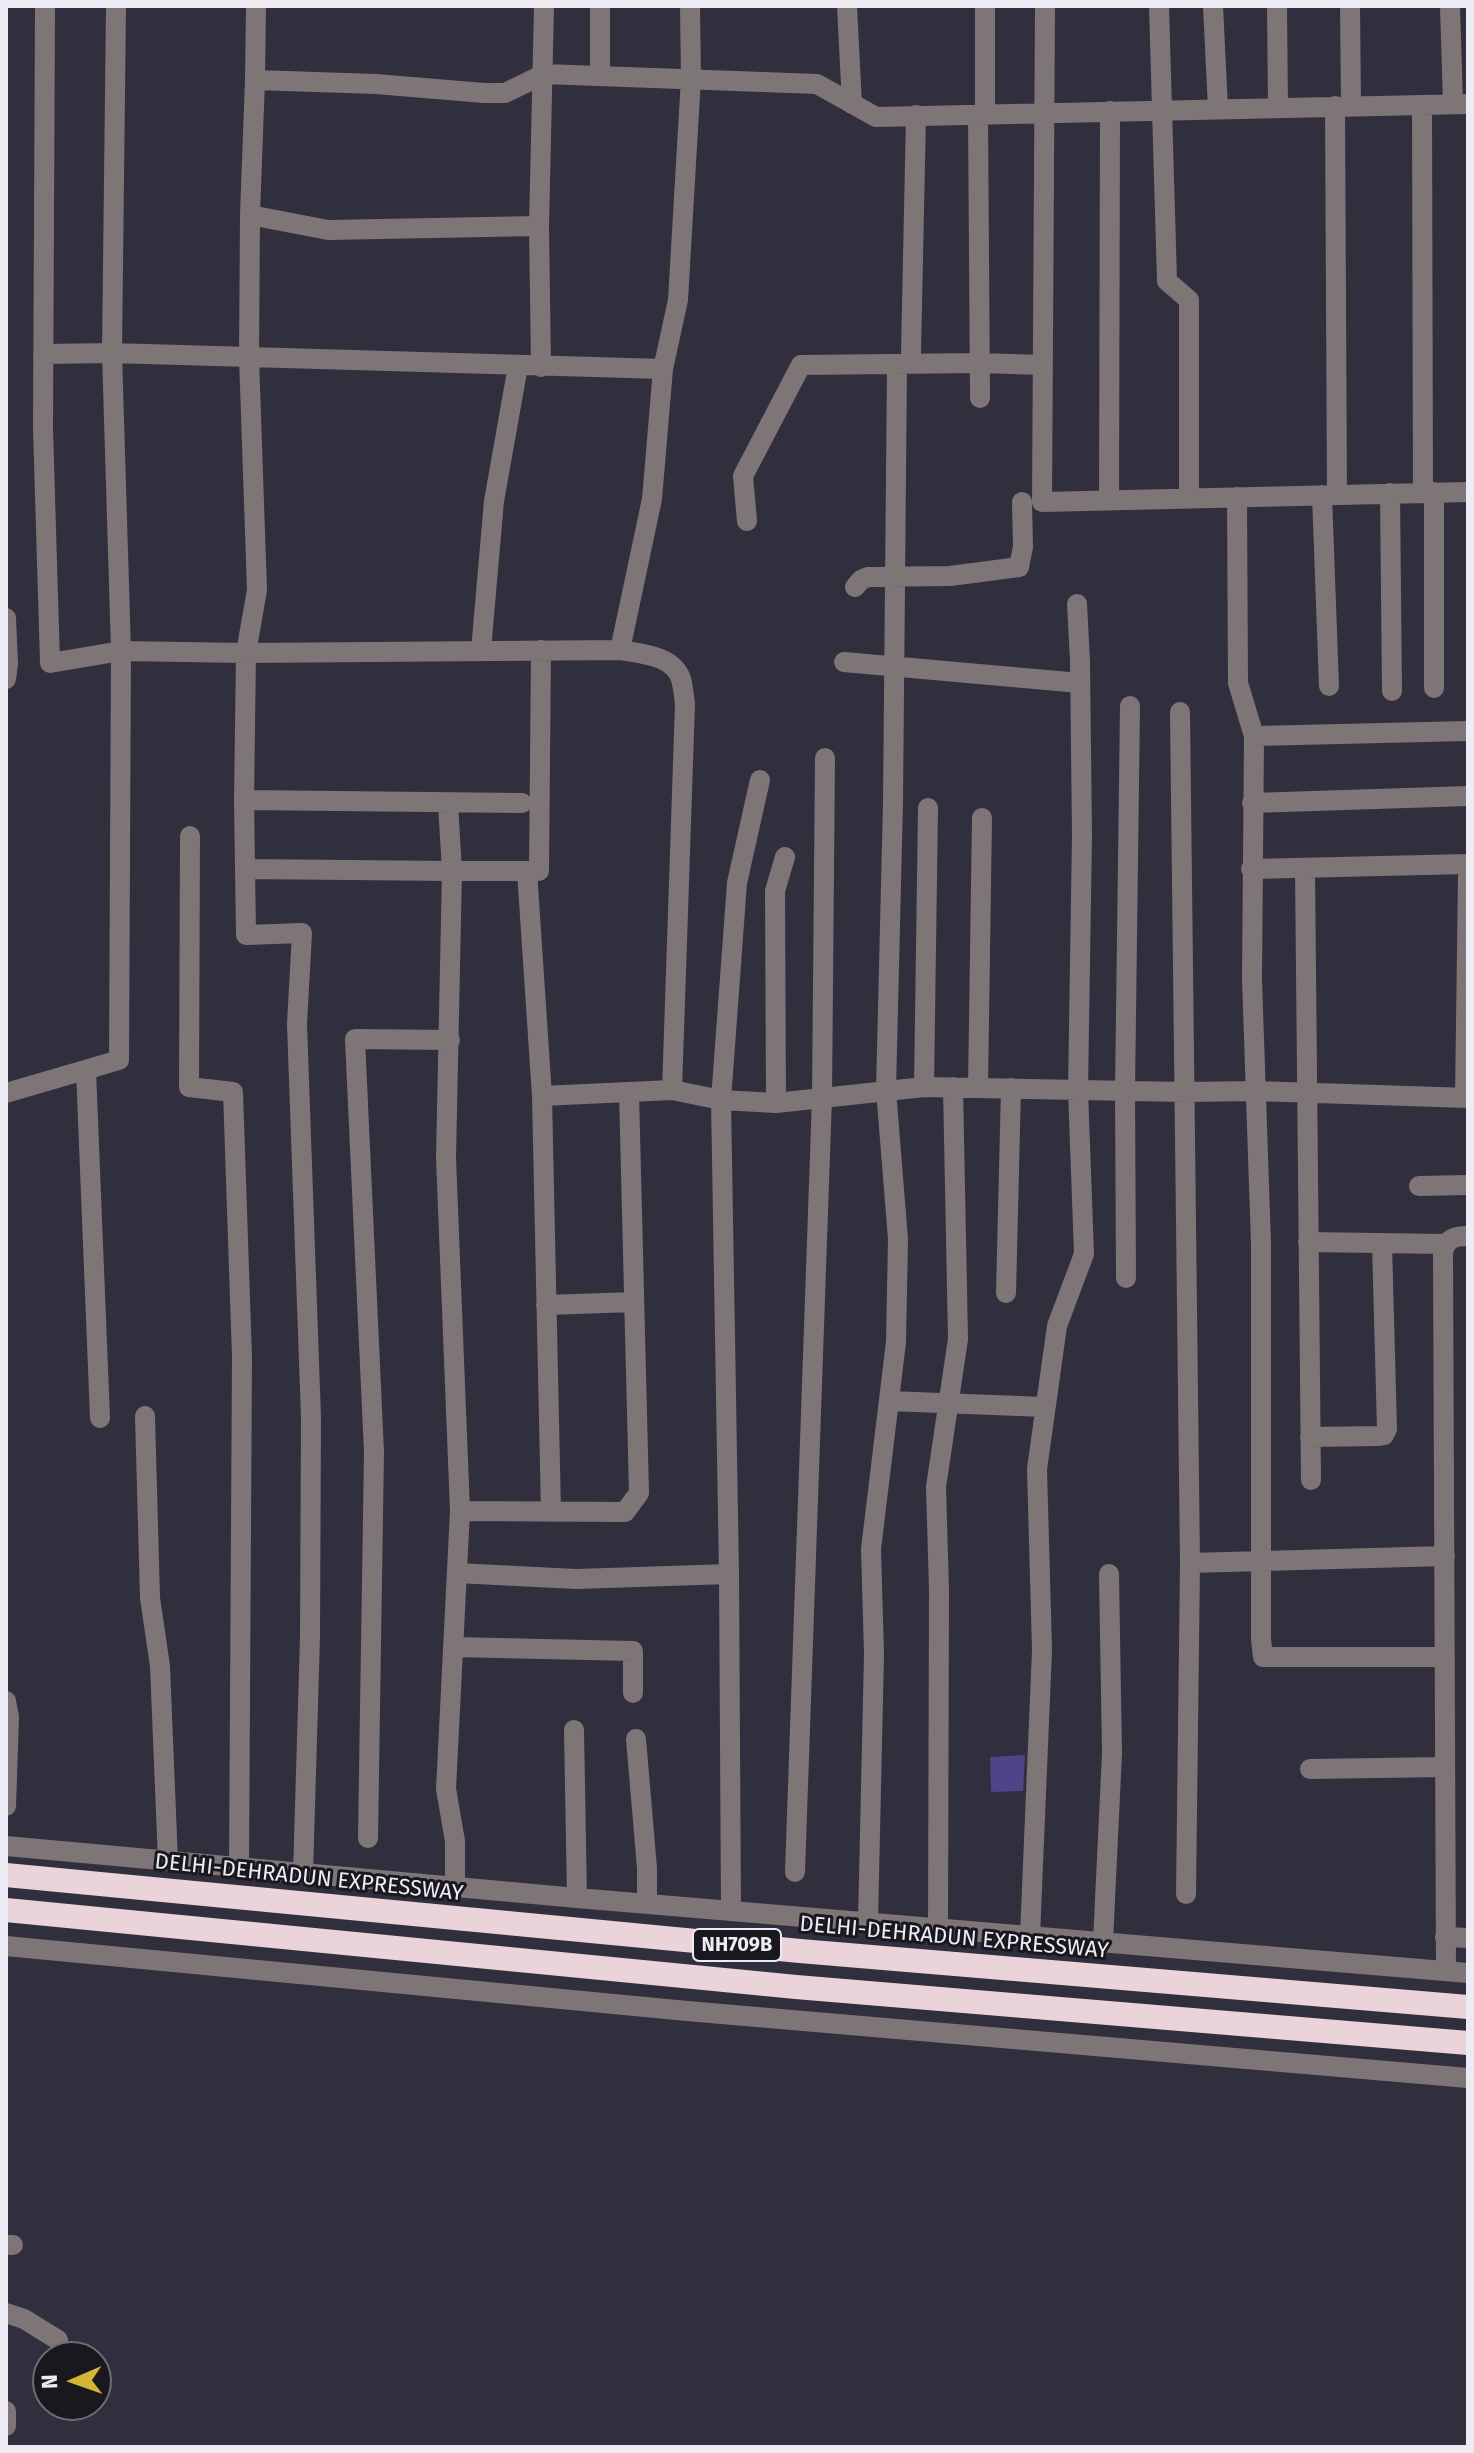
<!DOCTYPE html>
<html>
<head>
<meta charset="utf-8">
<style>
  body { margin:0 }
  #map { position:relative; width:1474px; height:2453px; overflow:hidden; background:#312f3d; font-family:"Fira Sans",sans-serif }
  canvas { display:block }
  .frame { position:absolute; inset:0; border:8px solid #edecf5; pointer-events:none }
  .north { position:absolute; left:32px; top:2341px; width:80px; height:80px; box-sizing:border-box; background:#19181f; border:2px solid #6e6d75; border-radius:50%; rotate:268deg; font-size:22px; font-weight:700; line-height:32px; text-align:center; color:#edecf5 }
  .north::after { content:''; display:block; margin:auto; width:28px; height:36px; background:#d5b535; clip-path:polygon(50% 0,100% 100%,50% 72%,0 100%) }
</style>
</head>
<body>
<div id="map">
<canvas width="1474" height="2453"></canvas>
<div class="frame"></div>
<div class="north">N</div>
</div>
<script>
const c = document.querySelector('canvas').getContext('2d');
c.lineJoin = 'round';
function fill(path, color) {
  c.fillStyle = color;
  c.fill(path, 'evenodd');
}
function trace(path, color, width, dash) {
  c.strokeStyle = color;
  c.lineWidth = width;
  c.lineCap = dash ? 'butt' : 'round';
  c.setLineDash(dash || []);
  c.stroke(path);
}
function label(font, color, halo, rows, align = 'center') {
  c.font = font + ' "Fira Sans",sans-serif';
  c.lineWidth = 6;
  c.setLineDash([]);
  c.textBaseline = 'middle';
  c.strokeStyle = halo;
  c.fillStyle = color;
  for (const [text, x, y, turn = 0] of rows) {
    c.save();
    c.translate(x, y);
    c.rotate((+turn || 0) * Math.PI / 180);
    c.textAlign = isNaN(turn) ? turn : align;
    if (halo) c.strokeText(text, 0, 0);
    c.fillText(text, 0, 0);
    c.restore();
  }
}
fill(new Path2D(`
  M1025,1755L1023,1791L991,1792L990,1757Z`), '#514388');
trace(new Path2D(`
  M45,6L43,428L50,663L121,651L112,353L116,6
  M847,6L852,104
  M985,6V114
  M1045,6L1042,502L1468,492
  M1159,6L1167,281L1189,300V498
  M1213,6L1218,109
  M1277,6L1278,108
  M1350,6L1351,106
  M1450,6L1453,104
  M600,76V6
  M255,80L256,6
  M1422,105L1423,493
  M1335,106L1337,495
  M978,114L980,398
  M250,215L328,230L539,226
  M911,353L916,115
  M43,354L112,353L663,369
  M541,367L539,226L544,6
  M1434,492V688
  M1390,493L1392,691
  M1322,495L1329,686
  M1237,497L1238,683L1254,736L1252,979L1261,1244V1639L1263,1657H1445
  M1109,500L1110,111
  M747,521L743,476L801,365L980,363L1042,365
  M855,587L861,580L868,577L950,576L1019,567L1023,547L1022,502
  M6,618L8,664L6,679
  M481,650L494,501L518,366
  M620,650L652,499L663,369L678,300L691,78L690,6
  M844,662L1080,683
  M1180,712L1190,1563L1186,1894
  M1254,736L1468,731
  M244,800L522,803
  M1252,803L1468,796
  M190,836L189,1087L233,1092L242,1357L239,1868
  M1305,868L1311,1480
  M245,869L452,871L448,804
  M1251,869L1468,864
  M527,871L542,1096L551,1512
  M86,1070L100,1418
  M924,1087L928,808
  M978,1088L982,818
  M6,1093L119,1060L121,651L246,653L620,650C641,654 673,655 681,679C683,686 684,696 685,704L672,1090
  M542,1096L672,1090L721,1100L776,1103L924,1087L1185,1092L1256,1091L1468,1098
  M1465,1098L1468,874
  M776,1103L775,891L785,857
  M1419,1186L1468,1185
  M1308,1242L1445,1244
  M1126,1278L1125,1091L1130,706
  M1006,1293L1011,1088
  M546,1305L634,1302
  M889,1401L1045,1407
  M145,1416L150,1598L160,1666L168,1861
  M1310,1437L1379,1436L1384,1435L1387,1429L1382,1244
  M460,1511L625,1512L639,1493L629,1092
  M1190,1563L1445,1556
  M457,1573L576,1579L729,1574
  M453,1647L633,1651V1693
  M6,1701L9,1717L6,1806
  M574,1730L577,1898
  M636,1739L647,1868V1904
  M1310,1769L1445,1767
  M368,1838L374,1452L355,1039L450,1040
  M6,1846L577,1898L1468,1973
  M795,1872L822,1097L825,758
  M303,1874L310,1637L311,1418L297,1024L302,933L246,935L244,800L246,653L257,590L249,357L250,215L255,80L376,84L484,93H505L544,74L817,84L876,117L1468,104
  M455,1887V1841L446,1789L460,1511L446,1158L452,871H539L541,650
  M731,1911L729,1574L721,1100L737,883L760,780
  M868,1922L874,1654L871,1549L896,1342L898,1239L886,1090L893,802L897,365
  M938,1928L939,1590L936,1487L958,1339L953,1087
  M1030,1936L1042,1650L1037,1469L1057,1326L1084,1254L1078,1090L1082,835L1080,661L1077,604
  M1445,1937L1468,1938
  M1103,1942L1112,1753L1109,1574
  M6,1946L687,2011L1468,2078
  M1446,1971L1443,1252C1447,1238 1455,1236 1468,1236
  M6,2245H13
  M6,2313L24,2319L58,2340
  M6,2426V2411`), '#7e7577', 20);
trace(new Path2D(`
  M6,1875L800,1951L1468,2007
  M6,1910L796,1987L1468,2043`), '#ead4d9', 24);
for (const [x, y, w] of [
  [737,1945,88]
]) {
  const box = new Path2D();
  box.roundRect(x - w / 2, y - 16, w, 32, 6);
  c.fillStyle = '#19181f';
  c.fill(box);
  trace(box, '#edecf5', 2);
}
label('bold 20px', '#edecf5', null, [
  ["NH709B",737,1945]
]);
label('22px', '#edecf5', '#19181f', [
  ["DELHI-DEHRADUN EXPRESSWAY",309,1878,6],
  ["DELHI-DEHRADUN EXPRESSWAY",954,1938,5]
]);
</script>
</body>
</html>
